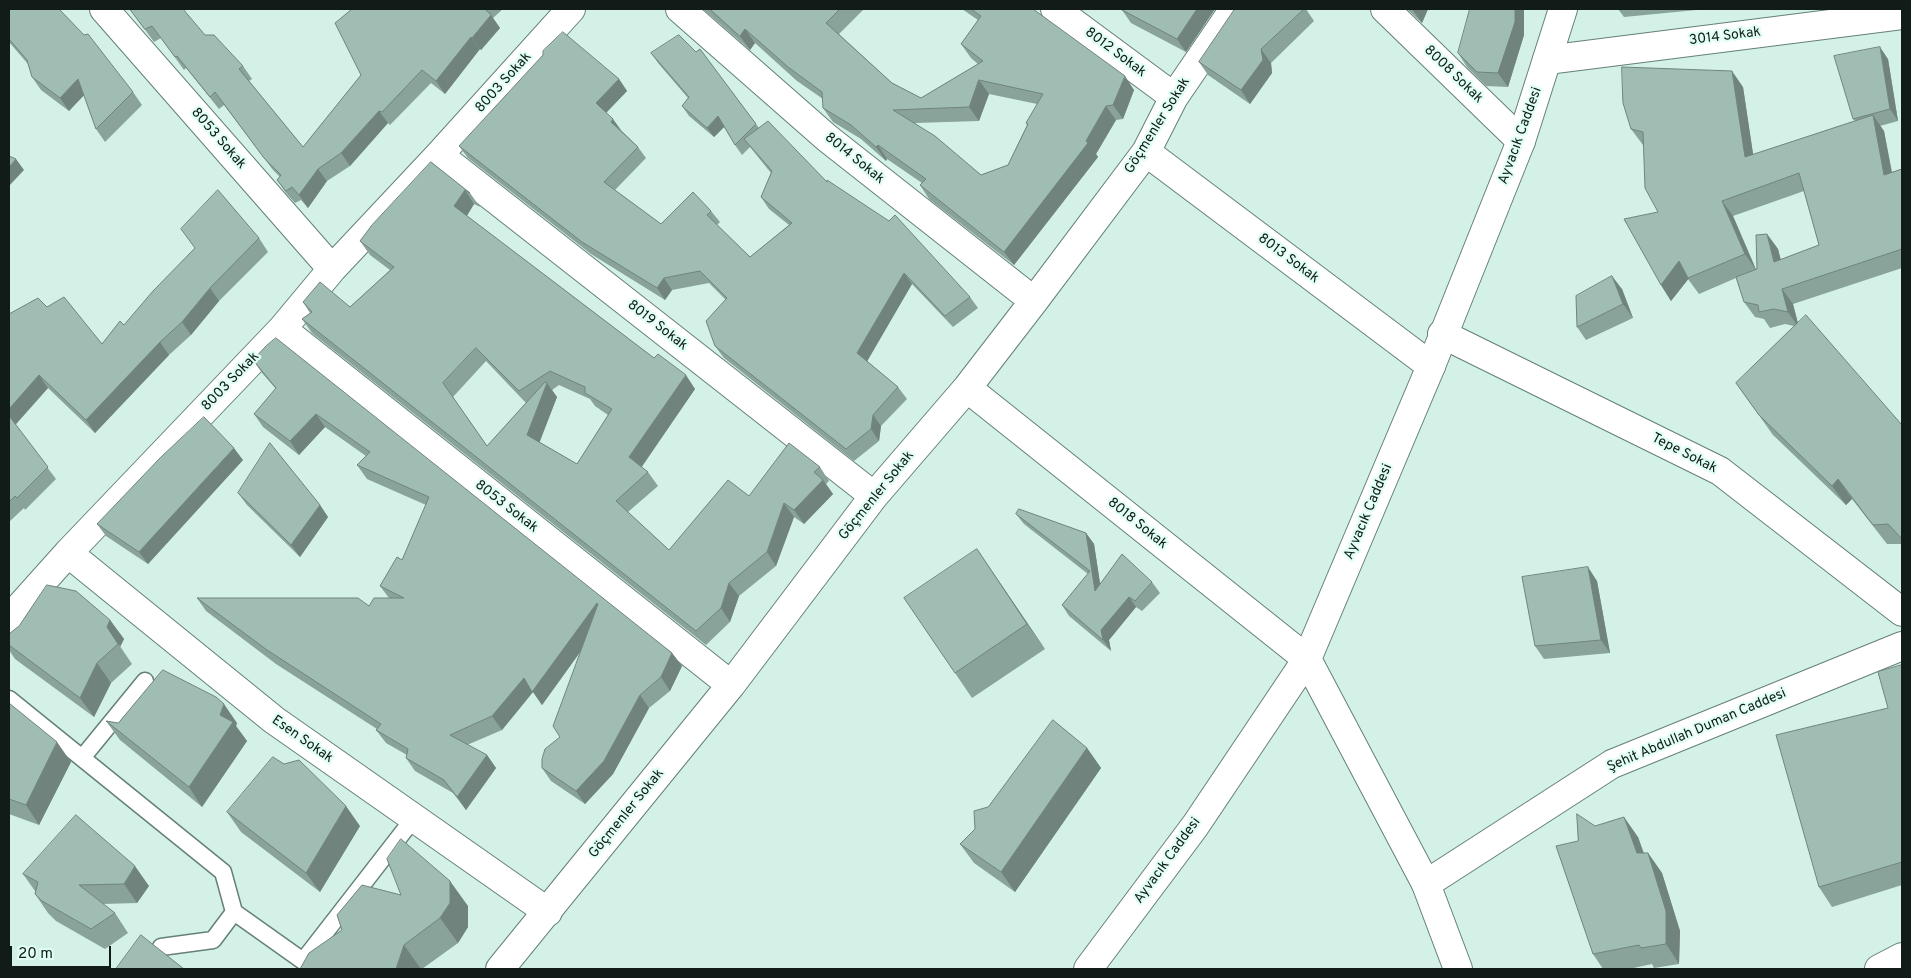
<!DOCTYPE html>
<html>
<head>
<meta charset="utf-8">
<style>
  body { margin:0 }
  #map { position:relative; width:1911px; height:978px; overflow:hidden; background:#d3f1e6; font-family:Overpass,sans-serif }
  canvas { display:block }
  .frame { position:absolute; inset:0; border:10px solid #111c18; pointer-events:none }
  .scale { position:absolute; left:10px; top:946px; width:101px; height:22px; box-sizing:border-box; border:2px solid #111c18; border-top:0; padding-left:6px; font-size:15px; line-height:18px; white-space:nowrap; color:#111c18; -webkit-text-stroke:4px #e0fef3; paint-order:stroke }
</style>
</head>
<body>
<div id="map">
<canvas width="1911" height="978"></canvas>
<div class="frame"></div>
<div class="scale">20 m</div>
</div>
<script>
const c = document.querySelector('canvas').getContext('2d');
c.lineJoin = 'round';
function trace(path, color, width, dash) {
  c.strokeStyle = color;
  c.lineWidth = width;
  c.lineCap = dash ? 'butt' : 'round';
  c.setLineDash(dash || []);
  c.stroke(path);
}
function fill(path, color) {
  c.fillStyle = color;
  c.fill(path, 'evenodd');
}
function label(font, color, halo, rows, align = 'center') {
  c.font = font + ' Overpass,sans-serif';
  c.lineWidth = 4.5;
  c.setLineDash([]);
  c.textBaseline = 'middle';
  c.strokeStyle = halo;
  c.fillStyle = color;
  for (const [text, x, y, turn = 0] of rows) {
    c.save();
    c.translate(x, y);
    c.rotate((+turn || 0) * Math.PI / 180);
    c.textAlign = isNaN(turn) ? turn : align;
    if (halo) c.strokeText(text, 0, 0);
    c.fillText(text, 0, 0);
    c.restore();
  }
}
const service = new Path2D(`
  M9,699L223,872L234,912L303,961L414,818
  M82,758L145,681
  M161,947L213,940L234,912`);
const minor = new Path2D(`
  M104,9L332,269
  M680,9L827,138L1034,301
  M1055,9L1174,97
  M1385,9L1521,141
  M1547,60L1902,15
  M1146,152L1431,366
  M439,155L874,496
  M282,329L731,685
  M1442,334L1720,471L1902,612
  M967,388L1307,659
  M68,553L274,720L548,912
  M9,619L68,553L282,329L332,269L439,155L571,9
  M1426,884L1612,764L1902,646
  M500,969L731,685L874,496L967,388L1034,301L1146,152L1174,97L1234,9
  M1879,969L1902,957`);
const tertiary = new Path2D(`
  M1307,659L1426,884L1458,969
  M1088,969L1195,826L1307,659L1431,366L1521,141L1563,9`);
trace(service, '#658077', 19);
trace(minor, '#658077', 30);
trace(tertiary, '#658077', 30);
trace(service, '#fff', 16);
trace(minor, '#fff', 28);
trace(tertiary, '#fff', 28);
fill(new Path2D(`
  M9,9L133,92L142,105L105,142L96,129L84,95L69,111L41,90L32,77L28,64L9,42Z
  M130,9L205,35L243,66L252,79L249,81L303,147L361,75L352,9H503L493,18L500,28L481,50L480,49L445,94L431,83L390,125L388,123L350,166L327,181L308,208L301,200L295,203L286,193L277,180L280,177L273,170L224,105L219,109L186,68L184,70L161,38L154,42Z
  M703,9H864L839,34L892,83L921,98L978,64L971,58L961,44L978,20L962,9H1033L1134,90L1123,119L1116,120L1096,154L1098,157L1014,265L929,199L920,185L922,183L887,159L886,161L861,139L833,122L823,108V99L797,81L755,43L750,50ZM989,94L1037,104L1026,123L1027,125L1008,165L981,175L915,123L979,121Z
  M1123,9H1215L1186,52L1131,23L1122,10Z
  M1235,9H1306L1314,21L1271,63L1272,73L1250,104L1208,75L1199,62Z
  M1407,9H1428L1422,23Z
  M1618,9H1707L1624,17Z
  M1524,35L1508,87L1486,86L1467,67L1458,53Z
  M700,49L759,128L970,297L978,308L953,327L912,284L867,361L898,387L907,399L881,426L879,441L854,461L724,358L715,346L726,300L709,283L672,290L665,300L591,254L468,158L459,146L619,79L627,91L606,113L621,130L638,147L646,158L615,190L661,224L711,211L720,222L717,225L750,257L789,225L769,209L761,197L771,173L750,147L742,155L735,145L724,127L714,137L689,116L682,106L688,98L658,63L651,53L696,52Z
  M1888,59L1898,121L1880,126L1884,131L1892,172L1902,169V268L1793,304L1798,323L1902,425V545V544H1887L1852,499L1846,505L1773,435L1736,383L1794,326L1785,324L1770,328L1764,319L1755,317L1744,302L1736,278L1699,294L1688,279L1671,301L1661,285L1658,212L1643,145L1631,129L1743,87L1753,155L1855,121L1853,119ZM1804,191L1819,245L1781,260L1778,249L1767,234L1757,269H1756L1733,216Z
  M431,162L470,193L480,207L474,204L467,216L695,389L641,467L648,472L658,486L628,512L669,550L749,496L820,467L829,481L826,484L833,494L804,524L794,517L776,566L739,596L730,622L706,645L312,333L302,319L310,313L303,302L350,307L390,270L370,255L360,241ZM486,361L526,403L487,446L453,397ZM559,385L590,399L595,406L608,415L577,464L539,442L557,397L552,390Z
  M259,238L268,252L219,301L191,335L169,355L95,433L48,388L15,425L56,479L25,510L24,508L9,522V314L47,307L102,344L124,325Z
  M1622,289L1633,318L1586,340L1577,327Z
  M253,360L672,653L682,666L670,691L649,708L613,774L585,804L551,781L542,768L560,737L581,651L542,705L533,692L502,730L467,745L487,755L496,768L466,810L453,793L415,771L406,758L407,755L386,743L376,730L377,729L276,664L206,611L197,598L369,606L389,598L380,586L402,560L426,505L367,479L357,465L366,456L325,427L299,455L263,427L254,414L276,389L262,373Z
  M243,460L148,564L106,536L97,524Z
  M238,493L320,505L328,517L300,557L247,505Z
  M1016,514L1086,533L1094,544L1100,584L1152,582L1160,593L1142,611L1136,607L1109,640L1111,651L1069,616L1062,605L1088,574L1024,524Z
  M977,549L1045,649L972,698L955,673Z
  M1597,581L1610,653L1544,659L1535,646Z
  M110,620L124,639L120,647L132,664L111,683L94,717L15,659L9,650V634Z
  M1902,665V885L1832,907L1819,887L1888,708Z
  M9,703L71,762L39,825L9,814Z
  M106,721L118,723H237L236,726L247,741L202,807L120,740Z
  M1087,748L1101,768L1015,892L974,863L960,844L975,829Z
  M227,812L360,826L320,892L241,832Z
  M1595,826L1638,837L1644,853H1648L1662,873L1680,931L1679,964L1654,968L1652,964L1629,969H1603L1593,954L1578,841Z
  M23,874L149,886L137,903L103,904L115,913L128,933L105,949L56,921L48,913L35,894V891Z
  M401,895L468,906V927L458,943L422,969H300Z`), '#8aa39a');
fill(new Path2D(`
  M1197,9H1215L1186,52L1177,39Z
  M1412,9H1428L1422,23Z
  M1515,9H1524V35L1508,87L1498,73Z
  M491,15L500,28L481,50L472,38Z
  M745,29L755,43L750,50L740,36Z
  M471,37L480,49L445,94L436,81Z
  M1880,47L1888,59L1898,121L1890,109Z
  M1261,49L1271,63L1272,73L1250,104L1241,90Z
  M1732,71L1743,87L1756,173L1745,157Z
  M1125,76L1134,90L1123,119L1113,105Z
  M78,79L87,92L69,111L60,98Z
  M619,79L627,91L604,115L596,103Z
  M979,80L989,94L979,121L969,107Z
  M1106,106L1116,120L1096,154L1098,157L1014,265L1004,252L1086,141Z
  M379,111L388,123L350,166L341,153Z
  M1873,115L1884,131L1895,190L1884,175Z
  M718,116L725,126L714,137L707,128Z
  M613,119L621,130L611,122Z
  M878,145L887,159L886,161L876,147Z
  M16,159L24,170L9,186V167Z
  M318,169L327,181L308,208L299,195Z
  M465,190L474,204L464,220L454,206Z
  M1722,201L1733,216L1756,270L1745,254Z
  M1767,234L1778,249L1785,278L1774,262Z
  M1679,261L1690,277L1671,301L1661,285Z
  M904,273L912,284L865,365L857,353Z
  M1612,276L1622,289L1633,318L1623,304Z
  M664,278L672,290L665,300L657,288Z
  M210,288L219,301L191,335L182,322Z
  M1782,289L1793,304L1799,328L1788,312Z
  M160,342L169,355L95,433L86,420Z
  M39,375L48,388L9,432V409Z
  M686,375L695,389L639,471L629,457Z
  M547,383L557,397L537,449L527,435Z
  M316,414L325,427L299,455L290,441Z
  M873,415L881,426L879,441L871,429Z
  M234,448L243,460L148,564L139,552Z
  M1838,479L1852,499L1846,505L1832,486Z
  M823,480L833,494L804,524L794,510Z
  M784,503L794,517L776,566L767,552Z
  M320,505L328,517L300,557L291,545Z
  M1086,533L1094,544L1103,602L1095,591Z
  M977,549L1045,649L1027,624Z
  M1588,567L1597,581L1610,653L1601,640Z
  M729,583L739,596L730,622L721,608Z
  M1129,597L1136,607L1109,640L1111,651L1103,640L1101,630Z
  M597,603L606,616L542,705L533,692L502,730L492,716L524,678Z
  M110,620L124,639L120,647L132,664L107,627Z
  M672,653L682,666L670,691L661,677Z
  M97,663L111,683L94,717L80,698Z
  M640,695L649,708L613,774L585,804L576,791Z
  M224,704L237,723L236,726L247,741L202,807L189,787L220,715Z
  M57,742L71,762L39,825L26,805Z
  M1087,748L1101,768L1015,892L1001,872Z
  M487,755L496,768L466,810L457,797Z
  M346,806L360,826L320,892L306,873Z
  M1624,817L1638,837L1650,873L1637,853Z
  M1648,853L1662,873L1680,931L1679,964L1666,944Z
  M135,866L149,886L137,903L124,884Z
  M450,881L468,906V927L458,943L440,918Z
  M404,945L421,969H396Z`), '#70847d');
const building = new Path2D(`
  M9,9H59L84,35L88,34L133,92L96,129L78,79L60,98L32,77L27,60L9,39Z
  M130,9H183L205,35H214L243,66L239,69L303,147L361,75L335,23L352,9H485L491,15L472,38L471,37L436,81L422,70L382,112L379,111L341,153L318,169L299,195L292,187L286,191L277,180L281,175L264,158L215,92L210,97L177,56L175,57L152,26L145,29Z
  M710,9H840L826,23L892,83L921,98L983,61L961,44L981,16L971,9H1033L1125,76L1113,105L1106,106L1086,141L1088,143L1004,252L920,185L926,179L878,145L876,147L851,125L823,108L822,92L788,67L745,29L740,36ZM979,80L1043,94L1026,123L1028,124L1008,165L981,175L935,136L893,110L969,107Z
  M1123,9H1197L1177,39L1122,10Z
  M1235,9H1304L1261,49L1263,60L1241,90L1199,62Z
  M1470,9H1515V22L1498,73L1477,72L1458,53Z
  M563,32L619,79L596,103L613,119L611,122L638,147L604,182L661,224L693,192L711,211L707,215L750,257L792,223L761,197L772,171L744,139L768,121L827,182V180L889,221L895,215L970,297L945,316L904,273L857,353L898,387L873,415L871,429L846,449L715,346L706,321L727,298L700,271L664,278L657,288L582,242L459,146L543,55V51Z
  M679,35L696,52L700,49L756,124L735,145L718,116L707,128L682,106L689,97L651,53Z
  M1880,47L1890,109L1853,119L1834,56Z
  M1622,67L1732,71L1745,157L1873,115L1884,175L1902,169V249L1782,289L1788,312L1774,309L1759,312L1758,305L1744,302L1736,277L1757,269L1756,235L1767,234L1774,262L1819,245L1799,173L1722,201L1745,254L1688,278L1679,261L1661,285L1624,219L1658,212L1645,188L1643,132L1631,129L1623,103Z
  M9,156L16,159L9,167Z
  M431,162L470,193L465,190L454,206L654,358L658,354L686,375L629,457L648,472L616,501L669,550L728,480L749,496L789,443L820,467L814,472L823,480L794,510L784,503L767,552L729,583L721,608L696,631L302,319L312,312L303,302L320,282L350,307L394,267L360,241L372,225ZM476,348L519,391L550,371L585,387V393L612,409L577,464L527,435L547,383L545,382L487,446L443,383Z
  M218,190L259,238L210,288L182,322L160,342L86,420L39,375L9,409V314L38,298L47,307L64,297L102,344L120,321L124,325L153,291L195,248L181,229Z
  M1612,276L1623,304L1577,327L1576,296Z
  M1806,315L1902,425V539L1888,524L1873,525L1838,479L1832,486L1759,415L1736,383Z
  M276,338L672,653L661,677L640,695L604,761L576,791L542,768V759L545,749L560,737L553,726L598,604L597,603L532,692L524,678L492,716L450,735L487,755L457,797L444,780L406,758L408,749L376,730L381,724L267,650L197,598H358L369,606L374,598H404L380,586L397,557L402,560L429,497L357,465L370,452L316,414L290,441L254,414L276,388L253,360L266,346Z
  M10,417L48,467L17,498L15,496L9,502V418Z
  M204,417L234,448L139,552L97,524L160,458Z
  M270,443L320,505L291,545L238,493Z
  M1019,509L1086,533L1095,591L1122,554L1152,582L1135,601L1129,597L1101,630L1103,640L1062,605L1090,571L1016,514Z
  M977,549L1027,624L955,673L904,598Z
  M1588,567L1601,640L1535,646L1522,577Z
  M47,585L76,591L110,620L107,627L118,644L97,663L80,698L9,645V634L19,626Z
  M1902,665V862L1819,887L1776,735L1888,708L1878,672Z
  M163,670L216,697L224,704L220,715L233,722L189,787L106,721L118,723Z
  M9,703L57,742L26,805L9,799Z
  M1053,720L1087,748L1001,872L960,844L975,829L974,811L988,807Z
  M273,757L284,764L299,760L346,806L306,873L227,812Z
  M1577,814L1595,826L1624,817L1637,853H1648L1666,911V944L1641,948L1639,945L1593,954L1556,846L1578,841Z
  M76,815L135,866L124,884L79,885L115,913L91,929L42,901L35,894L38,882L23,874Z
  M401,839L450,881V903L440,918L404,945L396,969H300L309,953L342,930L337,915L362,885L401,895L387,859Z
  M141,935L184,969H116Z`);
fill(building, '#a0bdb3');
trace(building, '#70847d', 1);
label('14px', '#111c18', '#e0fef3', [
  ["3014 Sokak",1725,37,-7],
  ["8012 Sokak",1115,53,37],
  ["8008 Sokak",1453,75,44],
  ["8003 Sokak",504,83,-48],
  ["Göçmenler Sokak",1158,126,-58],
  ["Ayvacık Caddesi",1521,136,-70],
  ["8053 Sokak",218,139,49],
  ["8014 Sokak",854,159,39],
  ["8013 Sokak",1288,259,37],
  ["8019 Sokak",657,326,38],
  ["8003 Sokak",231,382,-46],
  ["Tepe Sokak",1684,454,27],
  ["Göçmenler Sokak",877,496,-51],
  ["8053 Sokak",506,507,38],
  ["Ayvacık Caddesi",1369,512,-67],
  ["8018 Sokak",1137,524,39],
  ["Şehit Abdullah Duman Caddesi",1697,731,-23],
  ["Esen Sokak",302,740,35],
  ["Göçmenler Sokak",627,814,-51],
  ["Ayvacık Caddesi",1168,861,-54]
]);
</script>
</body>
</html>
